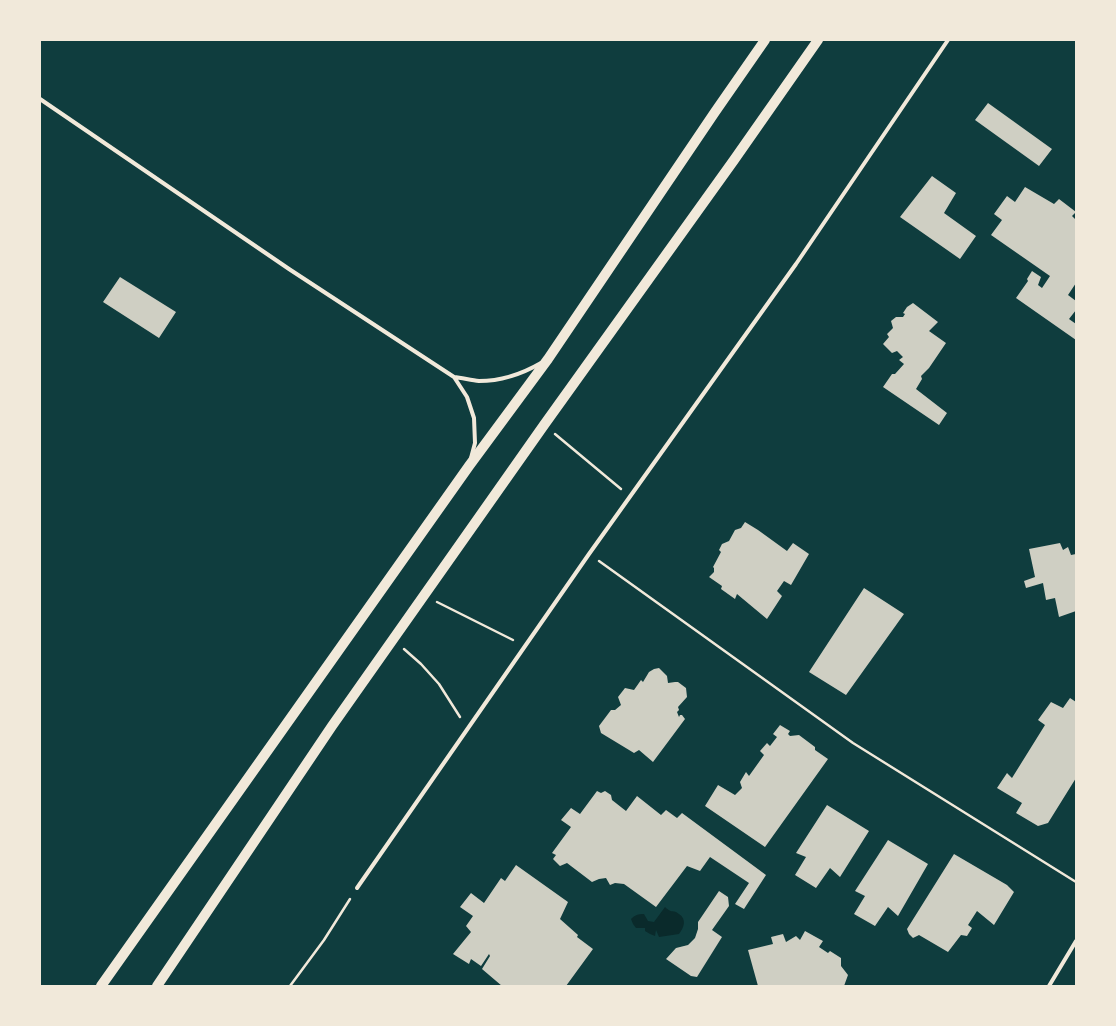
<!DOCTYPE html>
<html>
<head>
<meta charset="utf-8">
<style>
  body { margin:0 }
  #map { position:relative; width:1116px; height:1026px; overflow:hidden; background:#0f3d3e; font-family:"Alegreya Sans",sans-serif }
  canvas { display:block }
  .frame { position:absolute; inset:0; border:41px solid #f1e9da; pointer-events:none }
</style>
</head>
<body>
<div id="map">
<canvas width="1116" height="1026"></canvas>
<div class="frame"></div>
</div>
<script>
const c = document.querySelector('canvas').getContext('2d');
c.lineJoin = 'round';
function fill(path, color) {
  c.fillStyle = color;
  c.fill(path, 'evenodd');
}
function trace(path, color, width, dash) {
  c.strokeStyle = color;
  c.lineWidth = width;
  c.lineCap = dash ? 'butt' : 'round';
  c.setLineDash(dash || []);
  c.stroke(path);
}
fill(new Path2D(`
  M665,907C672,914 673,909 679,914C687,919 684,928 679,934L659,937L656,930L655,936L650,934L645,931V928H636L633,924L631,919C635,915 638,914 644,914L648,921L654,922Z`), '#0a2a2b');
fill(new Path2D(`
  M988,103L1052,149L1039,166L975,120Z
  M932,176L956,193L944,213L976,236L960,259L900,217Z
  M1025,187L1054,204L1059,199L1076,212L1072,216L1076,220V283L1068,295L1076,301V310L1069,319L1076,324V340L1016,298L1028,281L1027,279L1032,271L1041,277L1038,285L1042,288L1050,276L991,235L1002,220L994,214L1007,196L1015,202Z
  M120,277L176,312L159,338L103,302Z
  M913,303L938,322L929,331L946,343L929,368L921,376L922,379L916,389L947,413L939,425L883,387L892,374H895L904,364L899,360L903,357L897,351L892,353L883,344L889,337L887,334L893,328L891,321L896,317H903L905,314L903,313L907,307Z
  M745,522L758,530L787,551L793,543L809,554L791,585L784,581L777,591L782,596L767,619L737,594L735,599L721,589L722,586L709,577L714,572V568L713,567L721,552L719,550L722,544L729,541L735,530L741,528Z
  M1060,543L1063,550L1068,547L1071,555L1076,554V611L1059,617L1055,598L1046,600L1043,583L1026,588L1024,581L1035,577L1029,549Z
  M864,588L904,614L846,695L809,672Z
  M659,668L667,676L668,683L675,682H678L686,688L687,697L678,707L679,710L677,712L679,717L680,715H682L685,719L653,762L639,750L634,753L601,733L599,726L611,710H615L621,705L618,697L625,688L634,690L641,680L643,682L649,672L654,669Z
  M1070,698L1076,702V778L1048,823L1038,826L1016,813L1022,803L997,788L1007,773L1012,778L1045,725L1038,720L1051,702L1063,708Z
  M780,725L790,731L788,734L790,736L799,735L815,747V750L828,759L765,847L705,806L718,785L735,795L742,788L740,782L746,772L749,776L764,755L760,751L767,743L770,746L777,737L773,734Z
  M597,791L601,793L605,791L611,795L612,800L626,811L637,796L661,815L666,810L677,818L682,813L766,875L744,909L735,904L749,883L710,857L700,871L687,866L656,907L624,884L615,883L610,885L606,878L599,879L592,882L567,863L560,866L553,859L556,855L552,853L571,827L561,820L571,808L580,814Z
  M827,805L869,831L840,877L830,868L816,888L795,875L806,857L796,853Z
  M888,840L928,864L898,916L888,907L875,926L854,914L865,896L855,891Z
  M954,854L1007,885L1014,892L994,925L977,911L968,925L972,928L967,936L961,935L948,952L919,935L913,938L909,934L907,929Z
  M516,865L568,902L560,919L578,935L577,937L593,949L566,986H502L482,969L490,956L489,954L481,966L471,959L469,964L453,954L471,932L466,926L473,916L460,907L471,893L484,903L501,878L505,881Z
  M719,891L728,897L729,906L712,930L722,937L697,977L691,976L666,959L676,948L688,945L695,938L698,929V922Z
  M805,931L823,941L819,947L828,953L830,951L841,958V966L848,975L844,986H758L748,950L773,944L771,937L783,934L786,942L796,936L800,940Z`), '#cfcfc3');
trace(new Path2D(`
  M555,434L621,489
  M599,561L853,743L1076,882
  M437,602L513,640
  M404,649L421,664L439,684L460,717
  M290,986L324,940L350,899`), '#f1e9da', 2.5);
trace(new Path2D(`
  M40,99L289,269L454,377L467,397L474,418L475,443L471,458
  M454,377C462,378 471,380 479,381C501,381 522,374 541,363
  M357,888L589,554L796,264L948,40
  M1049,986L1076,941`), '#f1e9da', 4);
trace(new Path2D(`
  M101,986L469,466L548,359L715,112L765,40
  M157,986L332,726L544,425L734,160L818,40`), '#f1e9da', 10);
</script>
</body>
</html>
